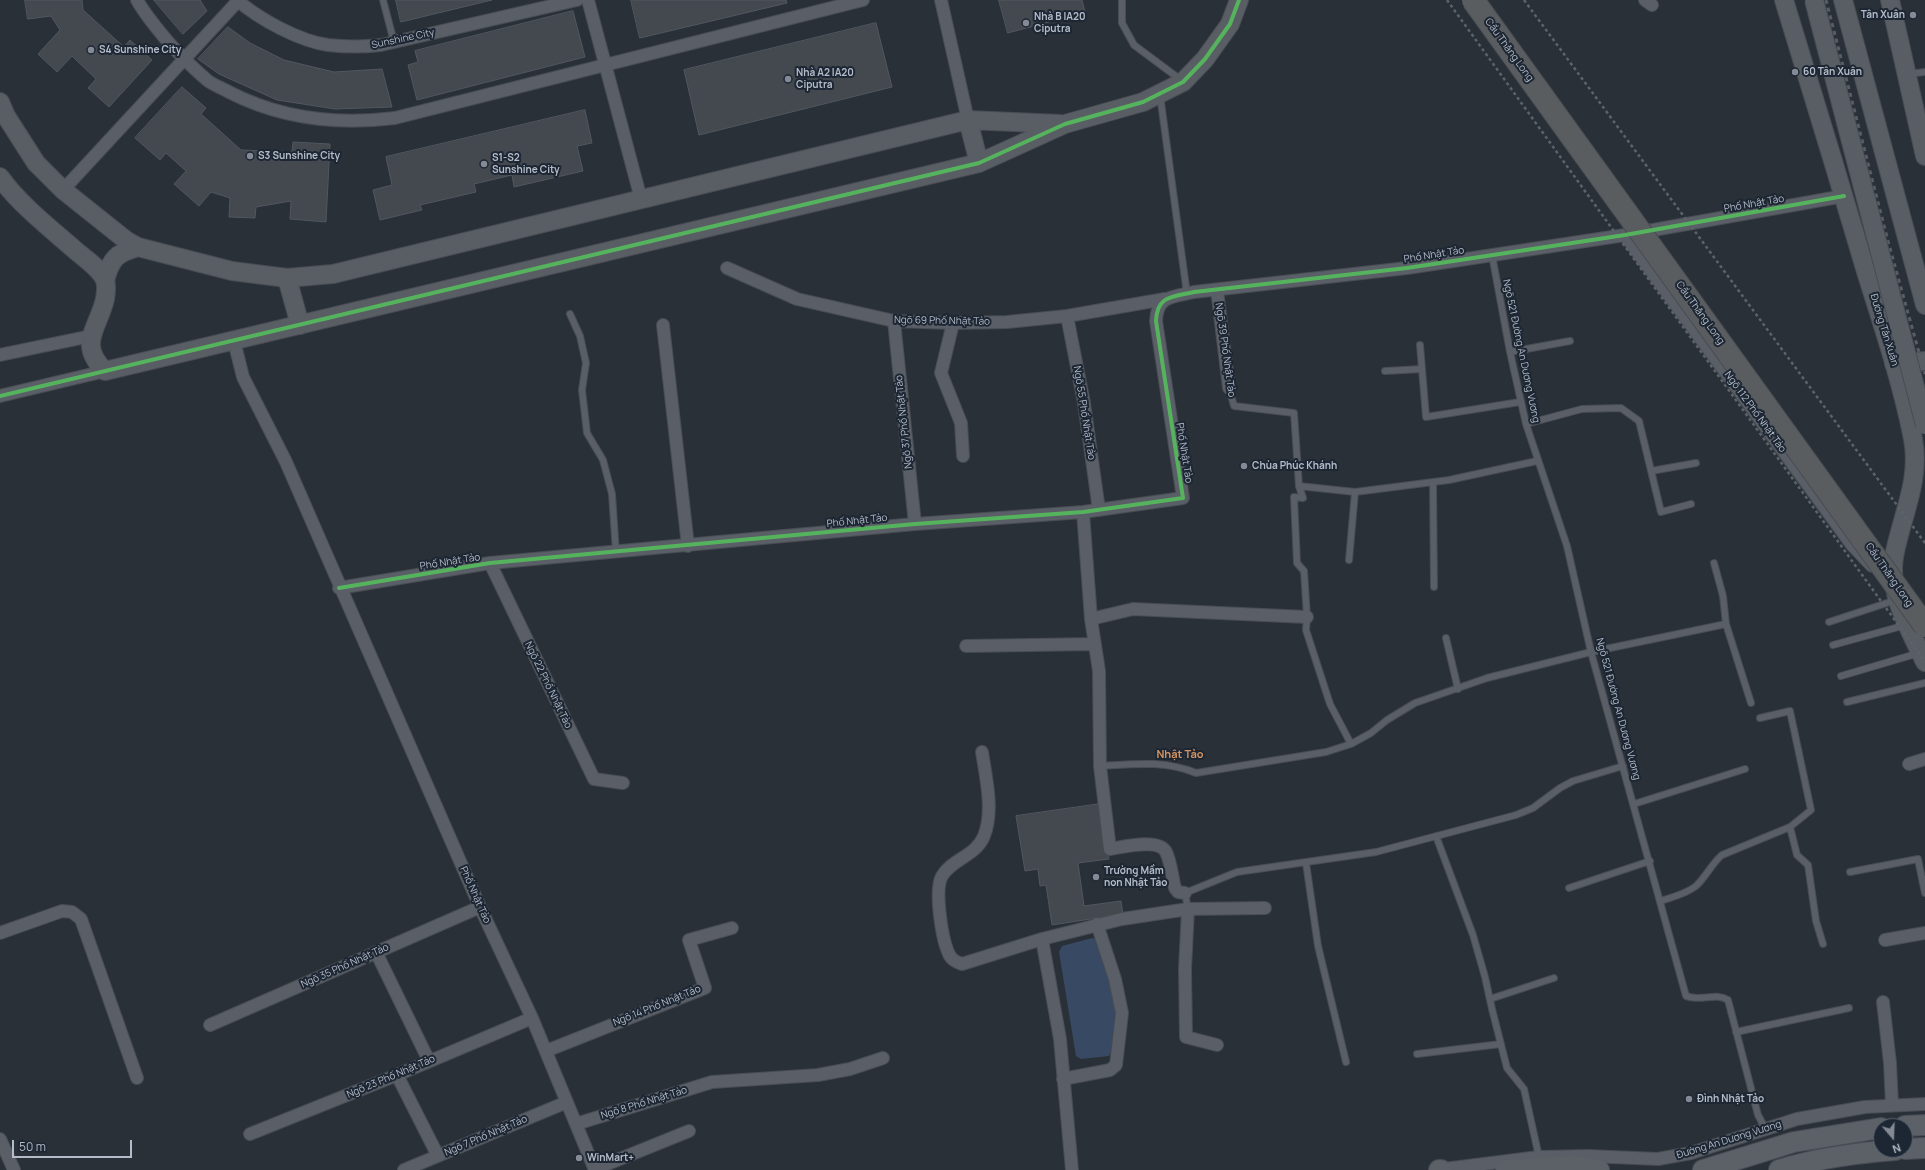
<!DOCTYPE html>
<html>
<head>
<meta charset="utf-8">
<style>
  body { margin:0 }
  #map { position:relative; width:1925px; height:1170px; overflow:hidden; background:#2a3038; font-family:Manrope,sans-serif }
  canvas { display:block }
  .north { position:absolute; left:1873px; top:1118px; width:40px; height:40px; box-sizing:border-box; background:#1d2633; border:1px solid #59626f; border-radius:50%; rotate:161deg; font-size:11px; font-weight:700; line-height:16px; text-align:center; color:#b4bcc9 }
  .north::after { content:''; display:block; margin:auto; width:14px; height:18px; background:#848b96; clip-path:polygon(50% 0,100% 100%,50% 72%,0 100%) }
  .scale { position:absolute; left:12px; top:1140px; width:120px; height:18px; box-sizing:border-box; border:2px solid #b4bcc9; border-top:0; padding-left:5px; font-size:12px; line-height:14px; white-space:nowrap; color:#b4bcc9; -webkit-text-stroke:3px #1d2633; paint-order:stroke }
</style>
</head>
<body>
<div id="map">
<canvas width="1925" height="1170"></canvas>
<div class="north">N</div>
<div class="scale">50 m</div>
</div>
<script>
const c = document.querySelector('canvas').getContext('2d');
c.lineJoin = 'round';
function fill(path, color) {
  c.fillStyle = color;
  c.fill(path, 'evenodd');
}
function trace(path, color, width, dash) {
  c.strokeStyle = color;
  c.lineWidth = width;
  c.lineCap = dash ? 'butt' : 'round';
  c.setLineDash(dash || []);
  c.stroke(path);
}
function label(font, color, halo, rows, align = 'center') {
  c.font = font + ' Manrope,sans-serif';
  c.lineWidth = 4;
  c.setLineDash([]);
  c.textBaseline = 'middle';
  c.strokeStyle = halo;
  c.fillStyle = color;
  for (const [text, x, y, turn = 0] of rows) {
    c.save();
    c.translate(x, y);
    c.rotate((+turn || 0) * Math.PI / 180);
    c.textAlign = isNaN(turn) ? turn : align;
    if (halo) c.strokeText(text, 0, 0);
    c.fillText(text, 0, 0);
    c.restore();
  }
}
fill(new Path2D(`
  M1092,938L1098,940C1103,953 1108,967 1112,980C1118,999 1119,1039 1109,1056L1081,1059L1076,1056L1059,952L1062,946Z`), '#384963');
const building = new Path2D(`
  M25,0H82L83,10L124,47L130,40L152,60L109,107L88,88L96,79L72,56L57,72L38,54L60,30L51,16L28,19Z
  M154,0H200L207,11L183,34Z
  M396,0H492L401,22Z
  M631,0H786L787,3L640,38Z
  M999,0H1082L1085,12L1008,33Z
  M573,11L585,57L417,100L408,65L418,62L415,51Z
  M876,23L892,87L699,135L684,70Z
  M228,27L250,43L284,60L334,72L382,69L392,107L335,109L277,100L219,74L198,59Z
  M182,87L206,108L201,114L241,150L292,152L293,142L330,144L326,222L290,219L291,201L256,207L255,218L229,217L230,198L211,192L199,206L174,184L186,171L166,153L160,160L135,138Z
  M585,110L592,143L577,146L583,171L514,187L512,175L474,184L476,192L420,205L422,210L380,220L373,190L392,185L386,157Z
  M1100,804L1109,859L1078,863L1084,906L1121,901L1123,914L1052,925L1046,885L1040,886L1038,869L1025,871L1016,816Z`);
fill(building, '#444950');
trace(building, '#52575f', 1);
const lane = new Path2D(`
  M383,0L394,42
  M1122,0V23L1134,45L1181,80
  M1908,74L1925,72
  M1160,95L1187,294
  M1492,255L1510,352L1526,424L1567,546L1591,652L1686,996C1701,1002 1715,992 1728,1000L1758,1115L1765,1128
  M570,314L580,336L586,363L582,390L587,433L603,460L612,494L616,553
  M1420,345L1426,417L1520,402
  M1510,352L1570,341
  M1385,371L1422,369
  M1229,388L1234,406L1294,413L1299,486L1303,498L1294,497L1297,563L1304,571L1307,617L1306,630L1330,704L1351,744
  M1526,424L1582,409L1621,408L1639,421L1661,512L1691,504
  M1651,471L1696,463
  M1433,482L1434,587
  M1299,486L1355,492L1449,480L1537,461
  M1349,560L1355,492
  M1714,563L1723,596L1726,624L1751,703
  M1829,622L1896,600
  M1446,638L1458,689
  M1833,645L1906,625
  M1841,676L1919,653
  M1847,702L1925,683
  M1100,766C1134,764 1164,760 1196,773L1326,752L1351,744L1371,733L1387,720L1415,703L1487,678L1591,652L1726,624
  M1634,804L1745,769
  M1790,827L1797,855L1808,865L1816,921L1823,944
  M1436,836L1473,935L1485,977L1492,1009L1507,1068L1524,1089L1539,1157
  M1306,863L1318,946L1346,1062
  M1850,872L1918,859L1922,879H1925
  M1922,879L1925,893
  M1569,888L1650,861
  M1661,901C1672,897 1686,894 1696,886C1706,877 1712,863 1722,855L1790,827L1811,810L1790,711L1760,718
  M1188,909L1185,893L1237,872L1376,852L1516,815L1533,808L1560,788L1573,781L1623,766
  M1490,999L1554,978
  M1736,1032L1849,1008
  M1417,1054L1501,1044`);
const street = new Path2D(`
  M137,0C146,16 158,30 170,44C182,57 194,69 207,80C213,85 222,88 229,92C281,119 337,125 395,118L863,0
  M237,0C259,19 299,41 328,45C346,47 363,47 381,45L577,0
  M588,0L641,199
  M941,0L968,120
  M1645,0L1652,5
  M63,190L238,1
  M1625,235L1852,545L1872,566
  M727,268L797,299L894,321L953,323L1007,322L1067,316L1165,299
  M1217,290L1229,388
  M1067,316L1084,403L1099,510
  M894,321L915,524
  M953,323L941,373L961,423L963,456
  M663,325L688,546
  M234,341L243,377L286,462L480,907L532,1018L595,1170
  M0,355L91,336
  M0,396L105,371
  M1083,512L1091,619L1099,671L1100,766L1110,849C1123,847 1159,838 1166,852C1171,862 1172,877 1175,888L1178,892L1185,893
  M490,563L594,779L623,783
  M339,588L490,563L915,524L1083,512L1183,498L1156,321C1157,295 1173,297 1194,292L1407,268L1625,235L1844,196
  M1091,619L1133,609L1307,617
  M966,646L1095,644
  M982,752C986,778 994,811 984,836C976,856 952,859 942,876C934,890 942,942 950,956C953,961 957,962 962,964L1042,939
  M1909,764L1925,759
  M1188,909L1185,969L1186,1037L1217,1045
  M0,933L62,911L72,912L81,919L137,1078
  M1885,940L1925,933
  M376,952L429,1061
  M1883,1002L1890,1063L1892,1105
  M210,1025L480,907
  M546,1051L705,988L689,940L732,928
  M397,1075L438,1156
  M1063,1079L1110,1070L1116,1065L1122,1013L1115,979L1097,924
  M576,1124L712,1082L818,1075L850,1069L883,1058
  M250,1134L397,1075L532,1018
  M0,1139L14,1170
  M595,1169L689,1131
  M404,1170L567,1102
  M1072,1170L1060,1039L1042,939L1122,919L1188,909L1265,908
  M1436,1170L1539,1157L1588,1156L1658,1159L1691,1153L1797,1119L1865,1107L1925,1104`);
const secondary = new Path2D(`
  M1784,0C1812,92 1840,183 1867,275C1884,329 1902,383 1913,439C1921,481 1901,517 1894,557C1888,594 1910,630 1925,662
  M1843,0L1925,305
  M1890,0L1925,156
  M0,102L6,116L36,163L63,190L127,241L138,247L232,271L287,278L333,274L968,120L1060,124
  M968,120L979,163
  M0,177C18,203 51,229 75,250C84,258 100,268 105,280C107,286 106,293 105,299C98,329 77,344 105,371L979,163L1065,124L1143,102L1183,82L1205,59L1230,24L1239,0
  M287,278L300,325
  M105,280C111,259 116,253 138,247
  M1894,364L1925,361`);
const primary = new Path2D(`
  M1905,1126L1925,1125
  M1905,1149L1925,1148
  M1439,1170H1441
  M1506,1170L1575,1166L1599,1170
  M1703,1170L1794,1142L1881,1128
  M1779,1170C1817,1158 1856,1153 1895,1150`);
trace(lane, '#484c53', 8);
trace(street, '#484c53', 14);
trace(secondary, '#484c53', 20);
trace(primary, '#484c55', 22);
trace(lane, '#5a5e66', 6);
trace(street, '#5a5e66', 12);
trace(secondary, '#595d64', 18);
trace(primary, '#5c6168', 20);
trace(new Path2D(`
  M1826,0L1888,241L1925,374`), '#595d64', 3, [4, 4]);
const secondaryBridge = new Path2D(`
  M1814,0L1925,425`);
const highwayBridge = new Path2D(`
  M1473,0L1925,626`);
trace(secondaryBridge, '#484c53', 20, []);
trace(highwayBridge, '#474c53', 24, []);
trace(new Path2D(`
  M1447,0L1925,662
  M1524,0L1925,543`), '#5d636a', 2.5, [3, 3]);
trace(secondaryBridge, '#595d64', 18);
trace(highwayBridge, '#5a5d60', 22);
trace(new Path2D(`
  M0,396L979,163L1065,124L1143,102L1183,82L1205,59L1230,24L1239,0
  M339,588L490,563L915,524L1083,512L1183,498L1156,321C1157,295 1173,297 1194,292L1407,268L1625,235L1844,196`), '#56b35d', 4);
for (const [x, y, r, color] of [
  [1913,15,4,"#848b96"],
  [1026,23,4,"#848b96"],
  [91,50,4,"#848b96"],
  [1795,72,4,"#848b96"],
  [788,79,4,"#848b96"],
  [250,156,4,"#848b96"],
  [484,164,4,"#848b96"],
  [1244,466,4,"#848b96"],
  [1096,877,4,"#848b96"],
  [1689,1099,4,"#848b96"],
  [579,1158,4,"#848b96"]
]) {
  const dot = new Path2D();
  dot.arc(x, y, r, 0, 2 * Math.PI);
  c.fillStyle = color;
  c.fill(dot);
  trace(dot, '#1d2633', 1.5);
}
label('bold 10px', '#b4bcc9', '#1d2633', [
  ["Tân Xuân",1905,15,"right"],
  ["Nhà B IA20",1034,17],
  ["Ciputra",1034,29],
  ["S4 Sunshine City",99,50],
  ["60 Tân Xuân",1803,72],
  ["Nhà A2 IA20",796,73],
  ["Ciputra",796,85],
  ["S3 Sunshine City",258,156],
  ["S1-S2",492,158],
  ["Sunshine City",492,170],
  ["Chùa Phúc Khánh",1252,466],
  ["Trường Mầm",1104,871],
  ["non Nhật Tảo",1104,883],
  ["Đình Nhật Tảo",1697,1099],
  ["WinMart+",587,1158]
], 'left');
label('10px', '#b4bcc9', '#1d2633', [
  ["Sunshine City",403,39,-12],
  ["Cầu Thăng Long",1509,50,54],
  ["Phố Nhật Tảo",1754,204,-10],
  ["Phố Nhật Tảo",1434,255,-9],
  ["Cầu Thăng Long",1700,313,54],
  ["Ngõ 69 Phố Nhật Tảo",942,321,1],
  ["Đường Tân Xuân",1884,330,73],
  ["Ngõ 39 Phố Nhật Tảo",1225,350,82],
  ["Ngõ 521 Đường An Dương Vương",1521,351,78],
  ["Ngõ 112 Phố Nhật Tảo",1755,412,54],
  ["Ngõ 55 Phố Nhật Tảo",1084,413,81],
  ["Ngõ 37 Phố Nhật Tảo",904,422,-96],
  ["Phố Nhật Tảo",1184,453,81],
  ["Phố Nhật Tảo",857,521,-6],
  ["Phố Nhật Tảo",450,562,-9],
  ["Cầu Thăng Long",1889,575,55],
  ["Ngõ 22 Phố Nhật Tảo",548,685,64],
  ["Ngõ 521 Đường An Dương Vương",1618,709,75],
  ["Phố Nhật Tảo",475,895,66],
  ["Ngõ 35 Phố Nhật Tảo",345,966,-24],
  ["Ngõ 14 Phố Nhật Tảo",657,1006,-22],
  ["Ngõ 23 Phố Nhật Tảo",391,1077,-23],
  ["Ngõ 8 Phố Nhật Tảo",644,1103,-17],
  ["Ngõ 7 Phố Nhật Tảo",486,1136,-23],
  ["Đường An Dương Vương",1729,1140,-17]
]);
label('bold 11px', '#d59563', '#1d2633', [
  ["Nhật Tảo",1180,755]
]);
</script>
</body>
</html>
